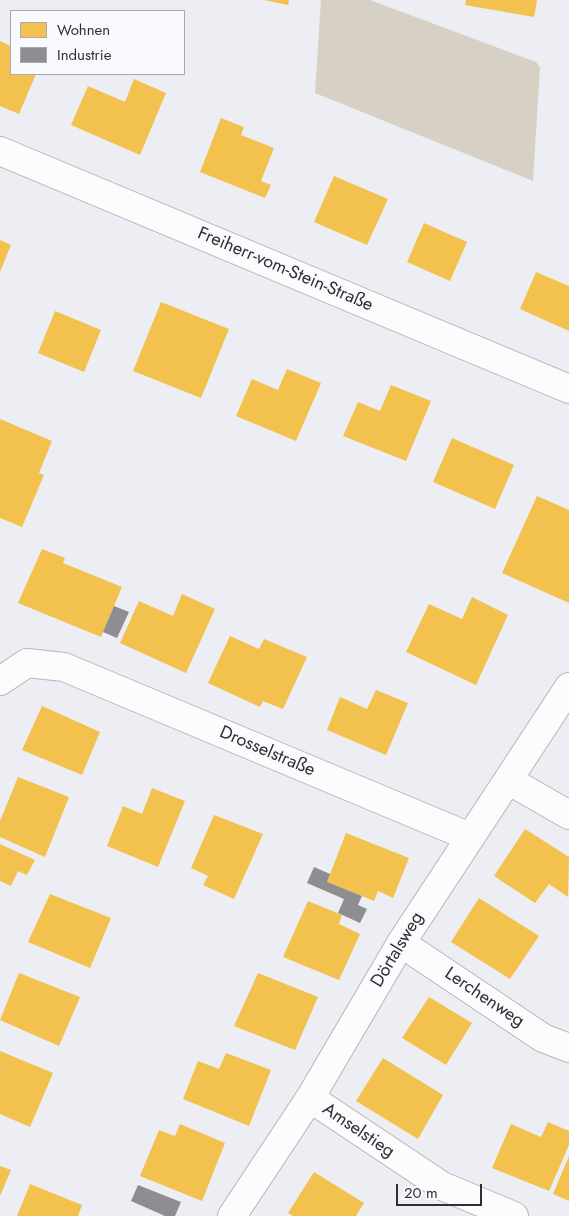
<!DOCTYPE html>
<html>
<head>
<meta charset="utf-8">
<style>
  body { margin:0 }
  #map { position:relative; width:569px; height:1216px; overflow:hidden; background:#edeef3; font-family:Jost,sans-serif }
  canvas { display:block }
  .legend { position:absolute; left:10px; top:10px; width:175px; height:65px; box-sizing:border-box; background:#f9fafe; border:1px solid #a8a9ad; margin:0; padding:6px 9px; list-style:none; font-size:15px; color:#2f3033 }
  .legend li { display:flex; align-items:center; gap:10px; height:25px }
  .legend b { width:25px; border:1px solid #a8a9ad }
  .scale { position:absolute; left:396px; top:1184px; width:86px; height:22px; box-sizing:border-box; border:2px solid #2f3033; border-top:0; padding-left:6px; font-size:15px; line-height:18px; white-space:nowrap; color:#2f3033; -webkit-text-stroke:4px #f9fafe; paint-order:stroke }
</style>
</head>
<body>
<div id="map">
<canvas width="569" height="1216"></canvas>
<ul class="legend">
<li><b style="height:14px;background:#f2c14e"></b>Wohnen</li>
<li><b style="height:14px;background:#8d8d92"></b>Industrie</li>
</ul>
<div class="scale">20 m</div>
</div>
<script>
const c = document.querySelector('canvas').getContext('2d');
c.lineJoin = 'round';
function fill(path, color) {
  c.fillStyle = color;
  c.fill(path, 'evenodd');
}
function trace(path, color, width, dash) {
  c.strokeStyle = color;
  c.lineWidth = width;
  c.lineCap = dash ? 'butt' : 'round';
  c.setLineDash(dash || []);
  c.stroke(path);
}
function label(font, color, halo, rows, align = 'center') {
  c.font = font + ' Jost,sans-serif';
  c.lineWidth = 5;
  c.setLineDash([]);
  c.textBaseline = 'middle';
  c.strokeStyle = halo;
  c.fillStyle = color;
  for (const [text, x, y, turn = 0] of rows) {
    c.save();
    c.translate(x, y);
    c.rotate((+turn || 0) * Math.PI / 180);
    c.textAlign = isNaN(turn) ? turn : align;
    if (halo) c.strokeText(text, 0, 0);
    c.fillText(text, 0, 0);
    c.restore();
  }
}
fill(new Path2D(`
  M321,0H370L536,62L540,67L533,181L315,93Z`), '#d7d0c4');
fill(new Path2D(`
  M264,0H289L288,5Z
  M466,0H537L534,17L465,5Z
  M0,41L11,46V74H36L19,114L0,106Z
  M134,79L166,93L140,155L71,125L88,86L125,102Z
  M221,118L244,127L241,135L274,148L261,181L271,185L265,198L200,172Z
  M334,176L388,199L367,245L314,222Z
  M424,223L467,242L450,281L407,262Z
  M0,240L11,245L0,272Z
  M536,272L569,286V331L520,309Z
  M161,302L229,329L201,398L133,371Z
  M55,311L101,330L84,372L38,353Z
  M287,369L321,383L296,441L236,416L252,379L278,390Z
  M391,385L431,401L406,461L343,436L358,402L380,411Z
  M0,419L52,441L39,473L44,475L22,527L0,518Z
  M452,438L514,465L495,509L433,482Z
  M537,496L569,510V603L502,573Z
  M42,549L65,558L63,563L122,587L101,637L18,603Z
  M182,594L215,609L186,673L120,643L139,601L173,616Z
  M472,597L508,615L476,685L406,652L429,604L462,619Z
  M230,636L259,649L264,639L307,657L283,709L263,701L260,707L208,683Z
  M376,690L408,703L386,755L327,730L340,697L367,709Z
  M42,706L100,732L82,775L22,750Z
  M18,777L69,797L45,857L0,837V821Z
  M152,788L185,801L158,867L107,846L123,806L142,814Z
  M214,815L263,834L234,899L203,885L208,876L191,868Z
  M525,829L569,857L568,897L549,884L535,903L494,876Z
  M346,833L409,858L393,898L378,891L374,901L327,882Z
  M0,844L35,860L27,875L18,871L11,886L0,881Z
  M50,894L111,918L90,968L28,942Z
  M479,898L539,936L510,979L451,942Z
  M308,901L342,915L339,924L360,934L339,980L283,957Z
  M19,973L80,997L59,1046L0,1020Z
  M258,973L318,997L295,1050L234,1026Z
  M429,997L472,1023L446,1065L402,1038Z
  M0,1051L53,1073L30,1127L0,1114Z
  M226,1053L271,1070L249,1126L183,1099L198,1061L219,1069Z
  M383,1058L443,1095L418,1139L356,1101Z
  M548,1122L569,1131V1145L549,1191L492,1168L511,1124L541,1137Z
  M180,1124L225,1143L202,1201L140,1176L159,1130L175,1136Z
  M569,1156V1201L553,1194Z
  M0,1166L11,1170L0,1196Z
  M314,1172L364,1203L356,1216H293L288,1213Z
  M30,1184L82,1205L78,1216H17Z`), '#f2c14e');
fill(new Path2D(`
  M114,606L129,612L117,638L103,632Z
  M314,867L330,874L327,882L362,896L358,905L367,909L360,923L338,913L344,899L307,883Z
  M138,1185L181,1202L175,1216H165L131,1201Z`), '#8d8d92');
const minor = new Path2D(`
  M0,151L569,389
  M0,681L27,663L64,667L470,837
  M508,780L569,815
  M401,943L543,1038L569,1048
  M310,1098L442,1186L514,1216
  M232,1216L310,1098L401,943L569,687`);
trace(minor, '#b4b5b9', 30);
trace(minor, '#fcfcfd', 28);
label('18px', '#2f3033', '#f9fafe', [
  ["Freiherr-vom-Stein-Straße",285,270,23],
  ["Drosselstraße",267,752,23],
  ["Dörtalsweg",398,950,-59],
  ["Lerchenweg",484,998,34],
  ["Amselstieg",358,1131,34]
]);
</script>
</body>
</html>
